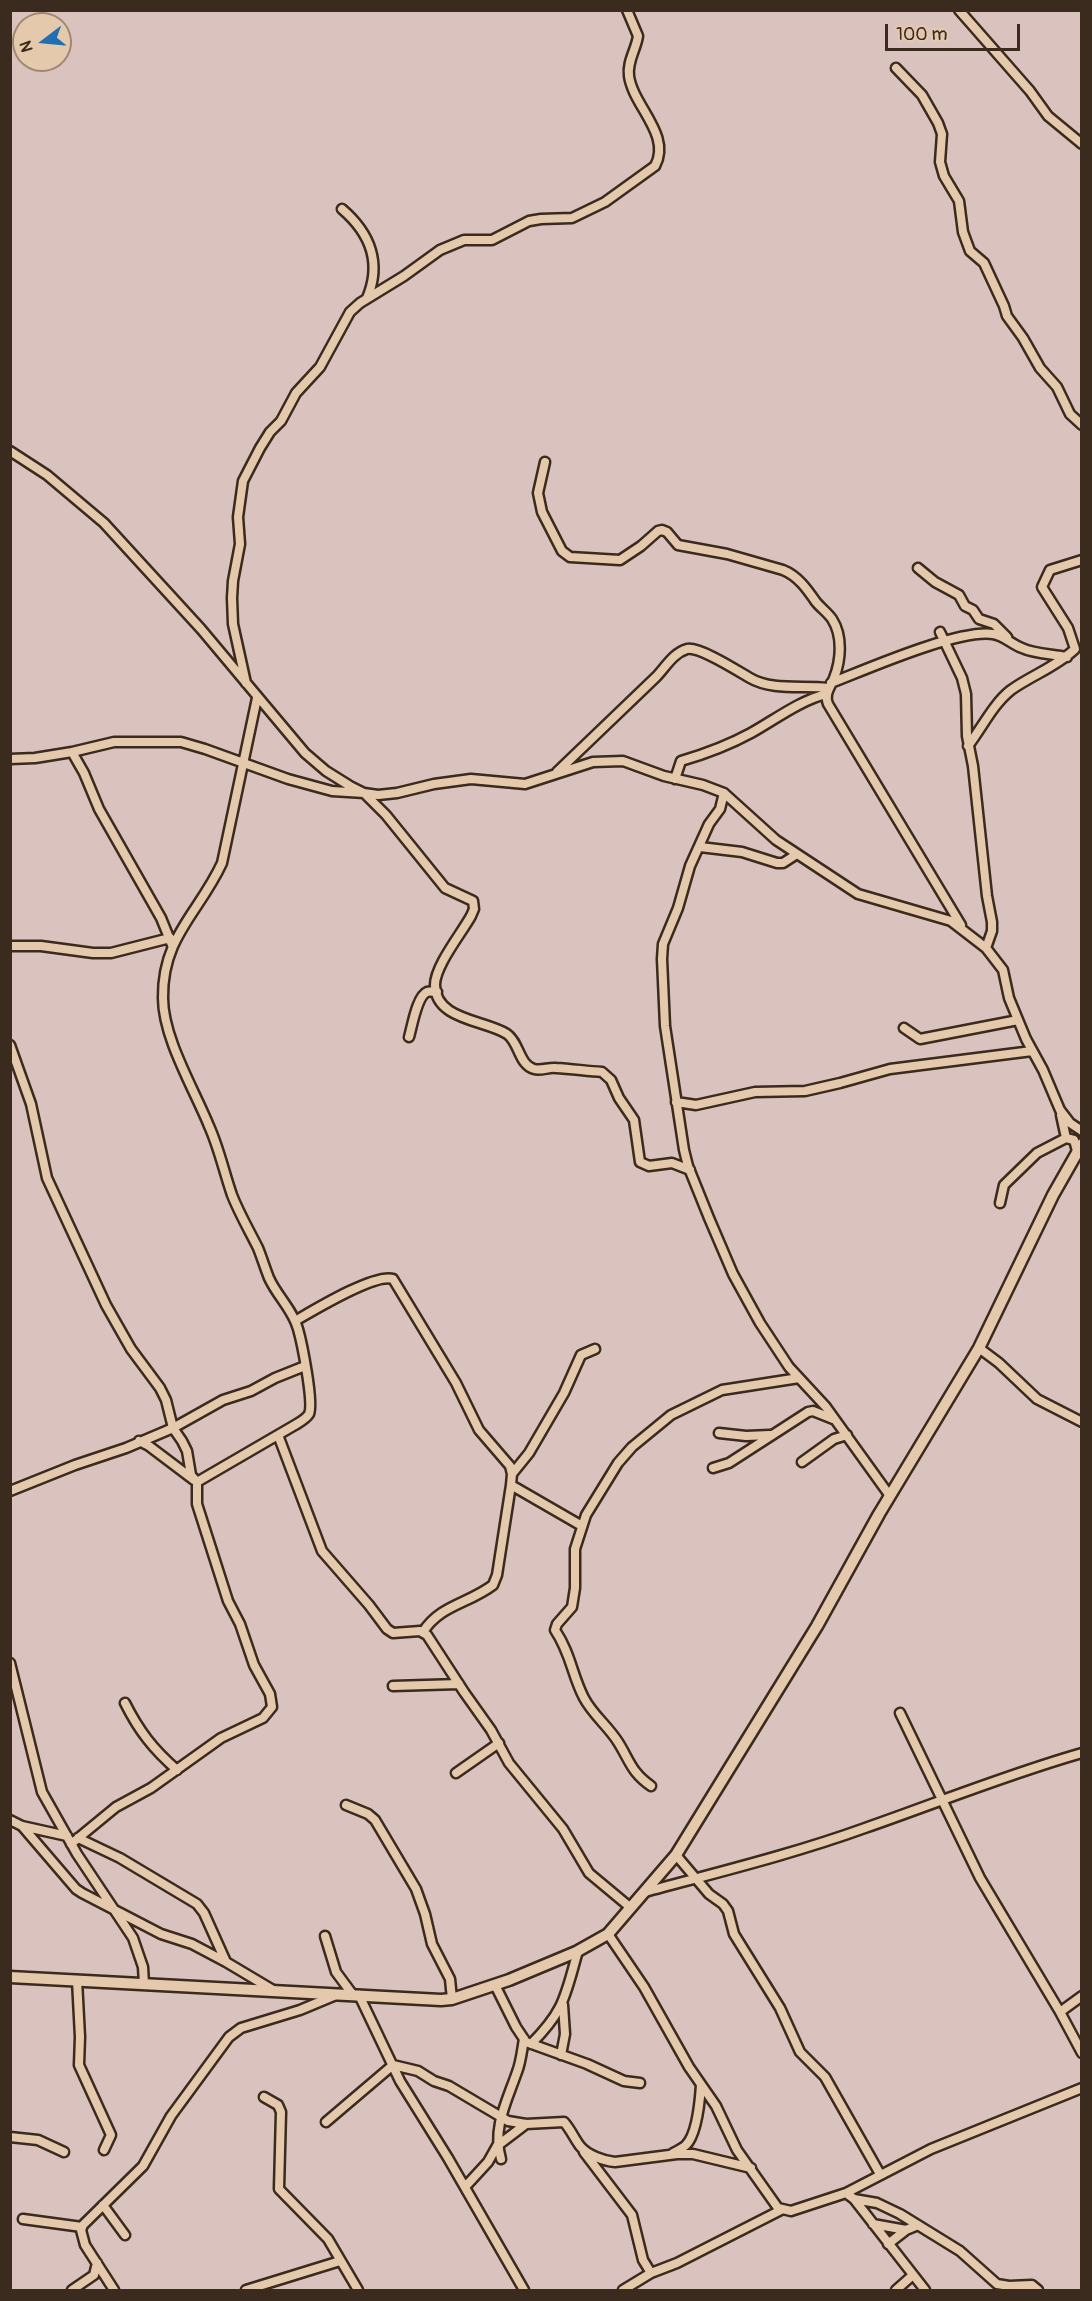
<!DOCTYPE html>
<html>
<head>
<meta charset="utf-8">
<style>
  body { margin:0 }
  #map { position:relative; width:1092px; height:2301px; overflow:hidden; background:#dac3be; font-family:Pangolin,sans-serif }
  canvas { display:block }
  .frame { position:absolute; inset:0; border:12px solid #3b2a1e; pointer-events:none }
  .north { position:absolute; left:12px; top:12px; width:60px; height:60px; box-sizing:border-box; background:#e4c9ac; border:2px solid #a08973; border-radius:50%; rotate:254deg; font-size:16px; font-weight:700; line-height:24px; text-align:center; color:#3b2a1e }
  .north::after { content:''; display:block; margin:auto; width:21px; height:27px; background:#1f6fb2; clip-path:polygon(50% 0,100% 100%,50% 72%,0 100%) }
  .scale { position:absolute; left:885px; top:24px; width:135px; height:27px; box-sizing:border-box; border:3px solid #3b2a1e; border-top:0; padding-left:8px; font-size:18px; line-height:21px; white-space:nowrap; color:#3b2a1e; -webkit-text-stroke:4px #e4c9ac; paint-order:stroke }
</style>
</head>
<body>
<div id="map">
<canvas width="1092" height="2301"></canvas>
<div class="frame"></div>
<div class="north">N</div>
<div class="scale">100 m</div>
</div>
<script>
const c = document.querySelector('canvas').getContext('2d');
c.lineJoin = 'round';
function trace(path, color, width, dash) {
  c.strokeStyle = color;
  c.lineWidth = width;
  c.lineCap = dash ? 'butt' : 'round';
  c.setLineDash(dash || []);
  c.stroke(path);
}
const minor = new Path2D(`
  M959,10L1030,91L1048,116L1082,144
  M896,68L922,95L938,123L942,134L940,162L944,176L959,201L963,232L970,251L984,263L1004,306L1007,316L1023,338L1040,368L1057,387L1070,414L1082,425
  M342,209C370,233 382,263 367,298
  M10,451L47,475L104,523L201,629L305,753L326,771L350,786L364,793L378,795L397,793L434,784L471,779L525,784L593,762L623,761L664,776L703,785L724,793L776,840L858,894L951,921L986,948L1003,970L1009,998L1026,1039L1043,1070L1060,1110L1070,1123L1082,1131
  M545,462L538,493L542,512L562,551L570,557L620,560L641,546L658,531L662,530L667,532L678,545L727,554L783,570C798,576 807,589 816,602C821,608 828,613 832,619C843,636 841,660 834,678C830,688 824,694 828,704L961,925
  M918,568L935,582L959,595L965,606L973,610L979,619L994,624L1007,637
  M940,632L962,678L966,694L967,736L973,766L987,896L992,922V931L986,948
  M246,683L233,624L232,598L233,581L240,544L238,517L243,481L260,448L270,432L281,421L296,393L320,367L350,312L360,303L404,276L440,250L464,240H492L529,221L541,219L572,218L605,202L655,166C672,135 633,106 629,76C627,61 636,50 638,36L627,10
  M831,683C867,669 958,629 993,634C1005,636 1011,644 1022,648C1034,654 1053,654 1067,657
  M968,746C982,728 993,704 1011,690C1032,675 1056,667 1075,649L1068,628L1042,587L1050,570L1082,560
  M72,752L84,773L99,809L161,918L172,945
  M10,759L35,758L72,752L114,742H181L205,749L288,779L332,791L364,793L386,815L445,888L473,901L474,909L471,916C461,934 435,966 435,985C435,1020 485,1020 507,1034C519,1042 519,1065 534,1069C541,1071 549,1067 556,1068C572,1069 587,1071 602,1072L611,1080L619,1098L634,1120L640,1162L649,1166L672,1163L690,1170
  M557,772L656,677C665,668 673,653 687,649C699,646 738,671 750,678C772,691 803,685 828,688
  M675,779L681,761C705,754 729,745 751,733C776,719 799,701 826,694
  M724,793L720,809L709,824L690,866L678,908L663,944L662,959L665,1026L684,1150L688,1166L709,1218L733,1274L760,1323L789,1367L826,1407L890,1496
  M700,847L742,852L777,863H783L797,854
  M10,946H41L93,953H111L170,938
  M904,1028L920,1039L1018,1020
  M409,1037C412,1027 417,996 427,992C430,991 433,992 437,992
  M10,1045L31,1104L47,1178L106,1305L131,1349L160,1388L166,1400L173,1428L182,1441L187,1451L191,1475L197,1482
  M676,1102L696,1105L755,1092L805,1091L840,1083L890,1069L1032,1051
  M1061,1115L1066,1138
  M1000,1203L1004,1185L1037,1153L1066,1138L1074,1140L1077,1151
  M295,1321C314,1310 375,1273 393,1279L456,1383L479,1430L510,1466L512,1474L511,1485L497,1575L493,1585C468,1604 440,1605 423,1632
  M979,1348L999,1363L1037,1399L1082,1422
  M719,1433L746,1436L770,1435
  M278,1435L322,1551L369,1605L387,1629L393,1633L420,1631L427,1635L464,1692L491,1730L509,1763L563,1829L589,1873L631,1908
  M139,1441L149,1446L194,1480
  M802,1462L834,1439L847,1435
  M713,1468L729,1463L808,1412L813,1411L833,1419
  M512,1474L529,1453L564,1393L581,1355L595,1349
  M511,1485L582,1526
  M10,1491L75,1465L126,1448L173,1428L223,1400L251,1391L275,1378L305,1366
  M10,1663L42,1792L77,1854L133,1938L143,1967L144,1984
  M393,1686L459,1684
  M125,1703C139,1731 153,1749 177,1770
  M900,1713L980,1878L1060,2012L1082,2053
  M456,1773L499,1743
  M651,1786C631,1772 630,1761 618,1742C608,1726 593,1715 584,1698C572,1675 571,1654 555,1630L557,1624L572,1607L575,1588V1549L586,1515L618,1463L632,1447L671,1415L722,1390L799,1378
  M346,1805L368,1814L375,1820L416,1889L425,1914L432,1944L450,1979L452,1999
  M10,1820L22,1826L67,1836
  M22,1826L76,1889L82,1893L161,1934L192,1944L226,1962
  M78,1838L120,1858L197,1904L204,1913L226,1962L273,1990
  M71,1844L116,1807L151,1788L221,1738L263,1718L272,1707L270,1694L254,1665L240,1624L228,1601L197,1504V1482L295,1425C300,1422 306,1419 309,1414C314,1403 302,1343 298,1329C293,1310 277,1296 269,1278C265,1268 262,1258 258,1248C249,1230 239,1213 232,1195C224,1172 219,1148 209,1126C194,1089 163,1038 163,998C162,937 199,913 222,863L257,698
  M676,1855L709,1894L723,1904L728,1911L734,1934L780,2008L800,2052L825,2077L880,2174
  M645,1892C719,1872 793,1854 865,1828C937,1803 1008,1774 1082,1753
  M608,1934L644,1987L689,2067L716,2106L737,2150L778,2208L791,2211L846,2193L854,2199L877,2203L900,2214L960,2251L997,2284L1009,2286L1032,2285L1038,2290
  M325,1936L336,1972L353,1995
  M77,1980L80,2037L79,2065L111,2135L104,2150
  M495,1985L516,2027L526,2042L587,2064L624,2081L640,2083
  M359,1995L400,2081L448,2158L524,2290
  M1060,2012L1082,1996
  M531,2044C565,2010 565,1996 578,1951
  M561,2055L565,2034L563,2005
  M264,2097L278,2105L281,2112L279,2189L328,2239L358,2290
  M326,2122L393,2065L418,2071L434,2081L449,2086L508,2121L526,2124L564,2122C571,2130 574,2138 580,2146C587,2155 604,2161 615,2162L677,2154H693L751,2168
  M10,2137L38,2140L64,2152
  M584,2152L632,2215L643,2260L651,2273
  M673,2153C677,2151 683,2148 686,2145C697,2134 700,2100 701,2085
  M501,2159C492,2128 507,2101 517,2072C521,2062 522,2050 524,2039
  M465,2187L488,2162L497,2146L526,2124
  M846,2193L931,2149L1082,2088
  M854,2199L925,2290
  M103,2205L125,2235
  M23,2219L82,2227
  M873,2224L906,2230L918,2225
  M888,2244L906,2230
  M72,2290L94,2275L97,2263
  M114,2290L85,2245L81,2230L83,2225L143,2166L171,2116L229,2037L241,2028L300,2010L336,1995
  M246,2290L340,2261
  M623,2290L651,2273L677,2263L781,2210
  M896,2290L913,2275`);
const tertiary = new Path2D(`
  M10,1977L441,2000L452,1999L509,1980L576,1952L608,1934L676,1855L817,1626L879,1514L979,1348L1053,1195L1082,1144`);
trace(minor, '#3b2a1e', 13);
trace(tertiary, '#3b2a1e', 15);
trace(minor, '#e4c9ac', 8);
trace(tertiary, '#e4c9ac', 10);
</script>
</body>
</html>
